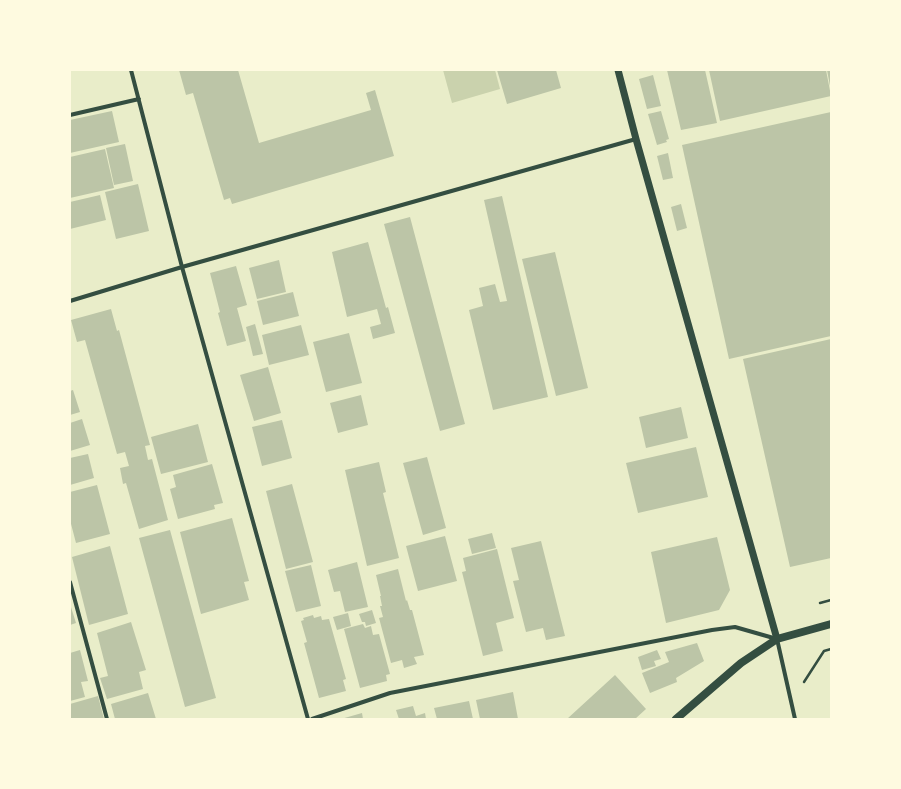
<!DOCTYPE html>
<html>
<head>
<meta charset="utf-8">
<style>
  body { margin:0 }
  #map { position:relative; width:901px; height:789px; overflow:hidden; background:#e9edc9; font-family:Literata,serif }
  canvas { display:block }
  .frame { position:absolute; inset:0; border:71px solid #fefae0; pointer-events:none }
</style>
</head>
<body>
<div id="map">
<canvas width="901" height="789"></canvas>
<div class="frame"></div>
</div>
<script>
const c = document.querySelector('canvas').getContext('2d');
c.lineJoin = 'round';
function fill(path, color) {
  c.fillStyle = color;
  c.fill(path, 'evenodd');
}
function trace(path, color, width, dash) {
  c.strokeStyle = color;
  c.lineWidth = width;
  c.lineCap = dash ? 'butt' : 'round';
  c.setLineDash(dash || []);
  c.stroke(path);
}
fill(new Path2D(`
  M443,70H495L500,89L452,103Z`), '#cad2ad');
fill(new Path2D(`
  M179,70H238L259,143L371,110L366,93L375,90L394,156L232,204L230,198L224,200L193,93L186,95Z
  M497,70H556L561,88L507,104Z
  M667,70H705L717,123L681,130Z
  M709,70H826L831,96L720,121Z
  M827,70H831V86H830Z
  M653,75L661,106L647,109L639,79Z
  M112,111L119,142L70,153V120Z
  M661,111L669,139L666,140L667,142L657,145L648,114Z
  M831,112V336L729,359L682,145Z
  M125,144L133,181L114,185L106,148Z
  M105,149L114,188L70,198V157Z
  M668,153L673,178L663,180L657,156Z
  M138,184L149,231L116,239L105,192Z
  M100,195L106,220L70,229V202Z
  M502,196L548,397L493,410L469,310L483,306L479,288L495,284L500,302L507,301L484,200Z
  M681,204L687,228L677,231L671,207Z
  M410,217L465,424L440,431L384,224Z
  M368,242L386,308L388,307L395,333L373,339L370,327L381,324L377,309L347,317L332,252Z
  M555,252L588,388L556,396L522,259Z
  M279,260L286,292L257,299L249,268Z
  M236,266L247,305L237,308L246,341L227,346L218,313L220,312L210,273Z
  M293,292L299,316L263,325L257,301Z
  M111,309L117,331L119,330L150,445L145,446L148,460L152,459L168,520L139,529L126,483L123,484L120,468L129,466L125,452L117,454L85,340L77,342L71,320Z
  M255,324L263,354L253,356L246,327Z
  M301,325L309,355L269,365L262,335Z
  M349,333L362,383L326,392L313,342Z
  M831,339V558L790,567L743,359Z
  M268,367L281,413L254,421L240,375Z
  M73,390L80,412L70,415V391Z
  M361,395L368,425L338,433L330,403Z
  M681,407L688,438L646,448L639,417Z
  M82,419L90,445L70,451V423Z
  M282,420L292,458L262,466L252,427Z
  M198,424L208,462L161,474L151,437Z
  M696,447L708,497L638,513L626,463Z
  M88,454L94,478L70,485V458Z
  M427,457L446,528L423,535L403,463Z
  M379,462L386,492L383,493L399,558L367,566L345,470Z
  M212,464L223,503L214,505L215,509L178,519L170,489L176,487L173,475Z
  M292,484L313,562L286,569L266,491Z
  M97,485L110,534L76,543L70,520V492Z
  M232,518L249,581L244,582L249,600L201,614L180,532Z
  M170,530L216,698L185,707L139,538Z
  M492,533L496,548L472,554L468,539Z
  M445,536L457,581L418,591L406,546Z
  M717,537L730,590L719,610L666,623L651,552Z
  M541,541L565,636L546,640L543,628L526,632L513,581L519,580L511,548Z
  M110,546L128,614L89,625L72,557Z
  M497,549L514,618L496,623L503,651L483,656L462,572L466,571L463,558Z
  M357,562L368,607L345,612L340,591L334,592L328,570Z
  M311,565L321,606L296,612L285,571Z
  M398,569L406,601L407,600L410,610H412L424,655L414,657L417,664L404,668L402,660L391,663L379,618L383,617L380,606H382L380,596H381L376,575Z
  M70,604L76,623L70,625Z
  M372,610L376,623L366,626L365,622H362L359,614Z
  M348,613L351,626L337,630L333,617Z
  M313,615L314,618L321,616L322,620L329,619L346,679L343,680L346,691L319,698L304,643L307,642L301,621L304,620L303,618Z
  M131,622L146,670L139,672L143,689L107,699L100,678L108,676L97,633Z
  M363,624L365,628L371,626L373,635L379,634L390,674L386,675L387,681L360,688L344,629Z
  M697,643L704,661L676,678L677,682L650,693L642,673L669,662L665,652Z
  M80,650L88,681L81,682L85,697L70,701V653Z
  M657,650L661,659L654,661L656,666L642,670L638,657Z
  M615,675L646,709L635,719H567Z
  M513,692L518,719H480L476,700Z
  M148,693L156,719H115L111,704Z
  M98,696L104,719H70V704Z
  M469,701L473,719H437L434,708Z
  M413,706L416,716L425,713L426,719H399L396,710Z
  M362,713L363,719H341Z`), '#bcc5a7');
trace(new Path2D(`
  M820,603L831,600
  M804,682L824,651L831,649`), '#344e41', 2.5);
trace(new Path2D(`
  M131,70L182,267L308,719
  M70,115L139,99
  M70,301L182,267L636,139
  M70,582L107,719
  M312,719L390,693L712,630L735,627L777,639L795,719`), '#344e41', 4);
trace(new Path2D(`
  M618,70L636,139L777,639`), '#344e41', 7);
trace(new Path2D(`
  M676,719L741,663L777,639L831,624`), '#344e41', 8);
</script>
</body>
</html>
